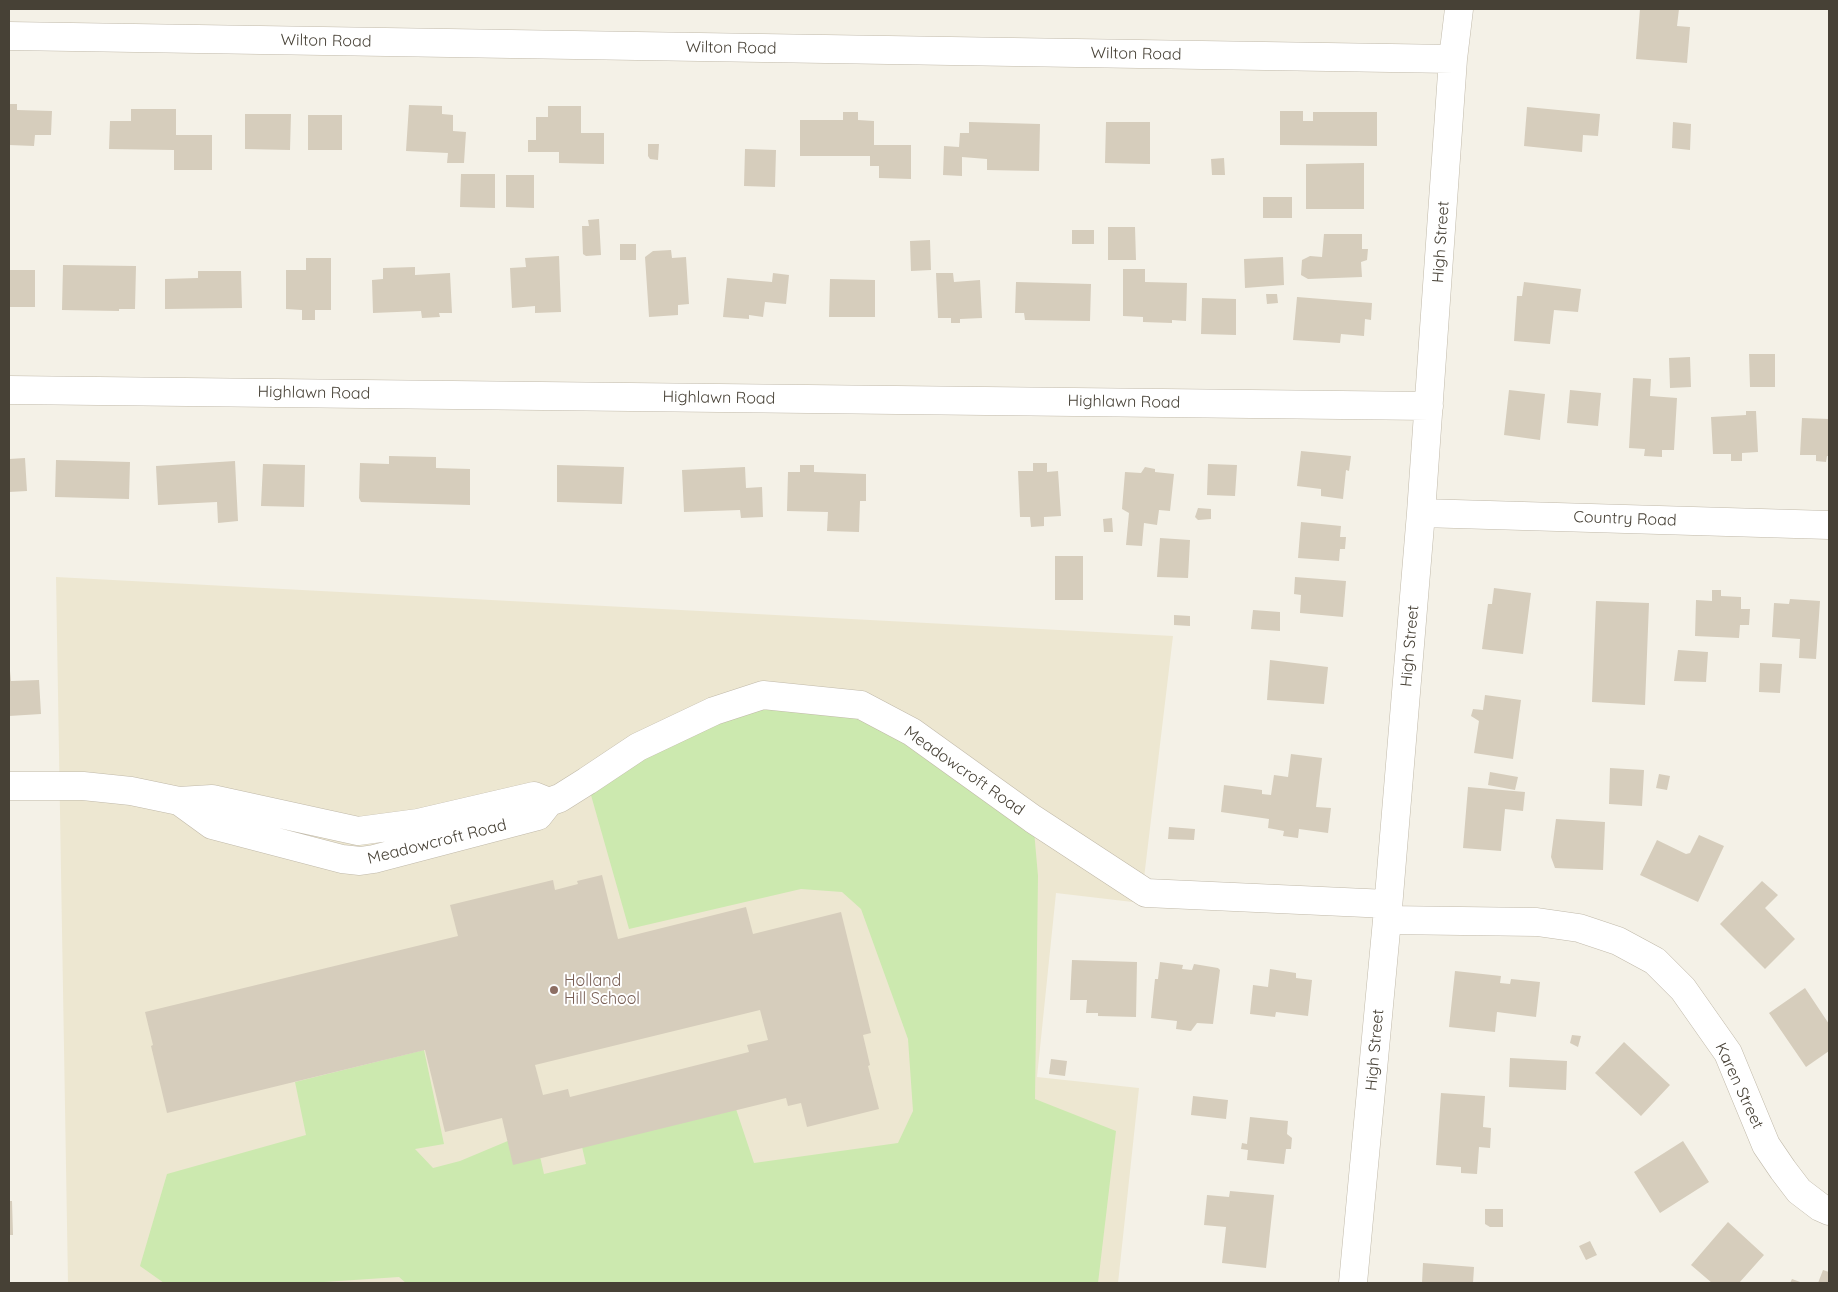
<!DOCTYPE html>
<html>
<head>
<meta charset="utf-8">
<style>
  body { margin:0 }
  #map { position:relative; width:1838px; height:1292px; overflow:hidden; background:#f4f1e7; font-family:Quicksand,sans-serif }
  canvas { display:block }
  .frame { position:absolute; inset:0; border:10px solid #474136; pointer-events:none }
</style>
</head>
<body>
<div id="map">
<canvas width="1838" height="1292"></canvas>
<div class="frame"></div>
</div>
<script>
const c = document.querySelector('canvas').getContext('2d');
c.lineJoin = 'round';
function fill(path, color) {
  c.fillStyle = color;
  c.fill(path, 'evenodd');
}
function trace(path, color, width, dash) {
  c.strokeStyle = color;
  c.lineWidth = width;
  c.lineCap = dash ? 'butt' : 'round';
  c.setLineDash(dash || []);
  c.stroke(path);
}
function label(font, color, halo, rows, align = 'center') {
  c.font = font + ' Quicksand,sans-serif';
  c.lineWidth = 4;
  c.setLineDash([]);
  c.textBaseline = 'middle';
  c.strokeStyle = halo;
  c.fillStyle = color;
  for (const [text, x, y, turn = 0] of rows) {
    c.save();
    c.translate(x, y);
    c.rotate((+turn || 0) * Math.PI / 180);
    c.textAlign = isNaN(turn) ? turn : align;
    if (halo) c.strokeText(text, 0, 0);
    c.fillText(text, 0, 0);
    c.restore();
  }
}
fill(new Path2D(`
  M56,577L1173,636L1141,903L1056,893L1037,1077L1139,1088L1118,1283H68Z`), '#ede7d1');
fill(new Path2D(`
  M861,705L1033,819L1038,876L1035,1099L1116,1131L1098,1283H406L399,1277L309,1283H164L140,1266L167,1174L306,1135L295,1082L424,1050L444,1144L415,1149L433,1168L460,1161L534,1130L544,1174L586,1164L576,1121L729,1088L754,1163L898,1143L913,1111L908,1039L861,909L842,892L801,889L629,929L587,781L714,711Z`), '#cce9af');
fill(new Path2D(`
  M1640,9H1679L1677,26L1690,27L1687,63L1636,59Z
  M9,104H17V110L52,111L51,135H35L34,146L9,145Z
  M409,105L442,106V114L453,115V131L466,132L464,163H447L448,153L406,151Z
  M548,106H581V133H604V164L559,163V152H528V140H536V117H548Z
  M1527,107L1600,114L1598,136L1583,135L1582,152L1524,146Z
  M131,109H176V135H212V170H174V150L109,149L110,121H131Z
  M1280,111H1303V121H1313V112H1377V146L1280,145Z
  M843,112H858V120L874,121V145H911V179L879,178V166H870V156H800V120H843Z
  M245,114H291L290,150L245,149Z
  M308,115H342V150H308Z
  M969,122L1040,124L1039,171L987,170V159L962,157V176L943,175L944,146L959,147L960,133H969Z
  M1106,122H1150V164L1105,163Z
  M1673,122L1691,124L1690,150L1672,148Z
  M648,144H659L658,160L650,159L648,156Z
  M745,149L776,150L775,187L744,186Z
  M1224,158L1225,175H1212L1211,159Z
  M1364,163V209H1306V164Z
  M461,174H495V208L460,207Z
  M506,175H534V208L506,207Z
  M1263,197H1292V218H1263Z
  M599,219L601,255L586,256L583,254L582,226H589L588,220Z
  M1108,227H1135L1136,260H1108Z
  M1072,230H1094V244H1072Z
  M1324,234H1362V249H1368L1367,260L1361,262L1362,277L1308,279L1301,275L1302,260L1310,256L1322,257Z
  M930,240L931,270L911,271L910,241Z
  M620,244H636V260H620Z
  M671,250L672,258L686,257L689,304L678,305V315L649,317L645,257L653,251Z
  M559,256L561,312L535,313V306L512,308L510,268L526,267L525,258Z
  M1283,257L1284,285L1245,288L1244,259Z
  M306,258H331V310H315V320H302V310L286,309V270H306Z
  M63,265L136,266L135,309H119V311L62,310Z
  M415,267V275L450,273L452,313H439L440,317L422,318L421,311L373,313L372,280L383,279V268Z
  M1123,269H1145V282L1187,283L1186,321L1172,320V323L1143,322V317L1123,316Z
  M9,270H35V307H9Z
  M198,271H241L242,308L165,309V279L198,278Z
  M773,273L789,275L786,304L765,302L763,317L749,315V319L723,317L727,278L772,282Z
  M936,273H953L954,282L980,280L982,318L960,319V323H951V318H938Z
  M830,279L875,280V317H829Z
  M1016,282L1091,284L1090,321L1025,320L1024,313H1015Z
  M1524,282L1581,289L1578,312L1554,310L1550,344L1514,341L1517,296H1522Z
  M1266,294H1277L1278,303L1267,304Z
  M1297,297L1372,303L1371,320L1365,319L1364,336L1341,334L1340,343L1293,340Z
  M1202,298L1236,299V335L1201,334Z
  M1749,354H1775V387H1750Z
  M1690,357L1691,387L1670,388L1669,358Z
  M1633,378L1651,379L1650,396L1677,398L1674,450H1662V457L1644,456L1645,449L1629,448Z
  M1509,390L1545,394L1540,440L1504,435Z
  M1570,390L1601,393L1598,426L1567,423Z
  M1746,411H1756L1758,452L1742,453V461H1731V454H1713L1711,417L1746,415Z
  M1802,418L1829,419V456H1827L1826,462L1816,461V455H1800Z
  M1301,451L1351,456L1349,471L1346,470L1343,499L1321,496V489L1297,486Z
  M389,456L436,457V468L470,469V505L361,502L359,498L360,463L389,464Z
  M25,458L27,491L9,492V459Z
  M56,460L130,462L129,499L55,497Z
  M235,461L238,521L218,523L217,502L158,505L156,466Z
  M1033,463H1047V472L1058,471L1061,516L1044,517V526L1031,527L1030,517H1020L1018,471H1033Z
  M263,464L305,465L304,507L261,506Z
  M1208,464L1237,465L1235,496L1207,495Z
  M557,465L624,467L622,504L557,502Z
  M800,465H814V472L866,474V501H860L859,532L827,531L828,512L787,511L788,472H800Z
  M745,467L746,488L762,487L763,517L741,518L740,510L684,512L682,470Z
  M1145,467L1155,469V472L1174,474L1170,511L1159,510L1157,525L1144,523L1142,546L1126,545L1129,513L1122,509L1125,472L1141,473Z
  M1198,508L1211,509V519L1198,520L1195,517Z
  M1112,518L1113,532H1104L1103,519Z
  M1301,522L1341,526L1340,537H1346L1345,549H1340L1339,561L1298,558Z
  M1160,538L1190,540L1188,578L1157,577Z
  M1055,556H1083V600H1055Z
  M1295,577L1346,581L1343,617L1300,613L1301,595L1294,594Z
  M1494,588L1531,593L1523,654L1482,649L1488,604H1492Z
  M1712,590H1721V596L1741,597V609H1750L1749,625H1740L1739,638L1695,636L1696,600L1712,601Z
  M1790,599L1820,601L1816,659L1799,658L1800,639L1772,637L1774,603L1789,604Z
  M1596,601L1649,603L1645,705L1592,702Z
  M1253,610L1280,612V631L1251,629Z
  M1174,615L1190,616V626L1174,625Z
  M1678,650L1708,652L1706,682L1674,681Z
  M1270,660L1328,667L1324,704L1267,700Z
  M1760,663L1782,664L1780,693L1759,692Z
  M9,671H10L11,681L39,680L41,714L9,716Z
  M1485,695L1521,700L1513,759L1474,753L1479,721L1471,716L1473,709L1483,710Z
  M1291,754L1322,758L1316,807L1331,808L1328,833L1299,829L1298,838L1283,836L1284,831L1268,828L1269,819L1221,812L1224,785L1262,790V794L1271,795L1274,775L1288,777Z
  M1610,768L1644,770L1642,806L1609,804Z
  M1490,772L1518,777L1515,790L1488,785Z
  M1659,774L1670,776L1667,790L1656,788Z
  M1468,787L1525,792L1523,811L1505,809L1501,851L1463,848Z
  M1556,819L1605,822L1603,870L1555,868L1551,857Z
  M1169,827L1195,829L1194,840L1168,839Z
  M1699,835L1724,846L1698,902L1640,875L1657,840L1686,854L1690,853Z
  M602,875L618,939L746,907L753,934L841,912L871,1033L863,1035L870,1065L868,1066L879,1109L807,1127L801,1103L788,1106L786,1098L513,1165L502,1118L445,1132L425,1050L167,1113L151,1046L153,1045L145,1012L458,936L450,905L553,880L555,890L578,884L577,881ZM760,1010L768,1040L747,1045L749,1052L570,1097L568,1089L543,1095L535,1065Z
  M1762,881L1778,895L1765,908L1795,939L1765,969L1720,924Z
  M1072,960L1137,962L1136,1017L1098,1016V1013H1086L1087,1000H1070Z
  M1160,962L1183,965L1182,969L1192,970L1194,964L1218,968L1220,970L1213,1024L1197,1023L1191,1031L1176,1029L1177,1021L1151,1018L1155,979H1158Z
  M1270,969L1296,973V978L1312,980L1308,1016L1276,1012L1275,1017L1250,1014L1253,985L1268,987Z
  M1455,971L1501,976L1500,983L1510,984L1511,979L1540,982L1536,1017L1497,1012L1495,1032L1449,1027Z
  M1805,988L1829,1024V1051L1806,1067L1769,1013Z
  M1572,1035L1581,1036L1578,1047L1570,1043Z
  M1624,1042L1670,1085L1641,1116L1595,1073Z
  M1510,1058L1567,1061L1566,1090L1509,1087Z
  M1051,1059L1067,1061L1065,1076L1049,1074Z
  M1441,1093L1485,1096L1483,1127L1491,1128L1490,1148L1479,1147L1477,1174L1461,1173V1167L1436,1165Z
  M1193,1096L1228,1100L1226,1119L1191,1115Z
  M1250,1117L1288,1121L1287,1134L1292,1138L1291,1149H1286L1284,1164L1247,1160L1248,1150L1241,1149L1242,1143L1247,1144Z
  M1683,1141L1709,1182L1660,1213L1634,1172Z
  M1230,1191L1274,1195L1266,1268L1222,1263L1226,1227L1204,1225L1207,1195L1229,1197Z
  M9,1201H12L13,1235H9Z
  M1485,1209H1503V1227H1490L1485,1224Z
  M1728,1222L1764,1255L1739,1283H1712L1691,1265Z
  M1590,1241L1597,1255L1586,1260L1579,1246Z
  M1423,1263L1474,1267L1473,1283H1422Z
  M1823,1270L1829,1272V1283H1818Z
  M1792,1279L1803,1283H1790Z`), '#d6cdbc');
const minor = new Path2D(`
  M9,36L1453,59
  M9,390L1429,406
  M1421,513L1829,525
  M9,786H83L131,791L179,801L212,799L358,831L418,823L534,796L549,802
  M179,801L212,825L342,859L360,861L374,859L538,816L549,802L560,798L587,781L638,747L714,711L763,695L861,705L912,732L1033,819L1146,893L1388,904
  M1387,920L1537,922L1579,928L1618,941L1655,961L1683,989L1728,1053L1766,1145L1783,1170L1799,1191L1820,1207L1829,1211
  M1353,1283L1387,920L1421,513L1453,59L1459,9`);
trace(minor, '#c0b9a9', 29);
trace(minor, '#fff', 28);
for (const [x, y, r, color] of [
  [554,990,5,"#8d6e63"]
]) {
  const dot = new Path2D();
  dot.arc(x, y, r, 0, 2 * Math.PI);
  c.fillStyle = color;
  c.fill(dot);
  trace(dot, '#fff', 2);
}
label('16px', '#474136', '#fff', [
  ["Wilton Road",326,41,1],
  ["Wilton Road",731,48,1],
  ["Wilton Road",1136,54,1],
  ["High Street",1441,242,-86],
  ["Highlawn Road",314,393,1],
  ["Highlawn Road",719,398,1],
  ["Highlawn Road",1124,402,1],
  ["Country Road",1625,519,2],
  ["High Street",1410,646,-85],
  ["Meadowcroft Road",964,771,35],
  ["Meadowcroft Road",437,842,-14],
  ["High Street",1375,1050,-85],
  ["Karen Street",1739,1086,65]
]);
label('16px', '#785e54', '#fff', [
  ["Holland",564,981],
  ["Hill School",564,999]
], 'left');
</script>
</body>
</html>
